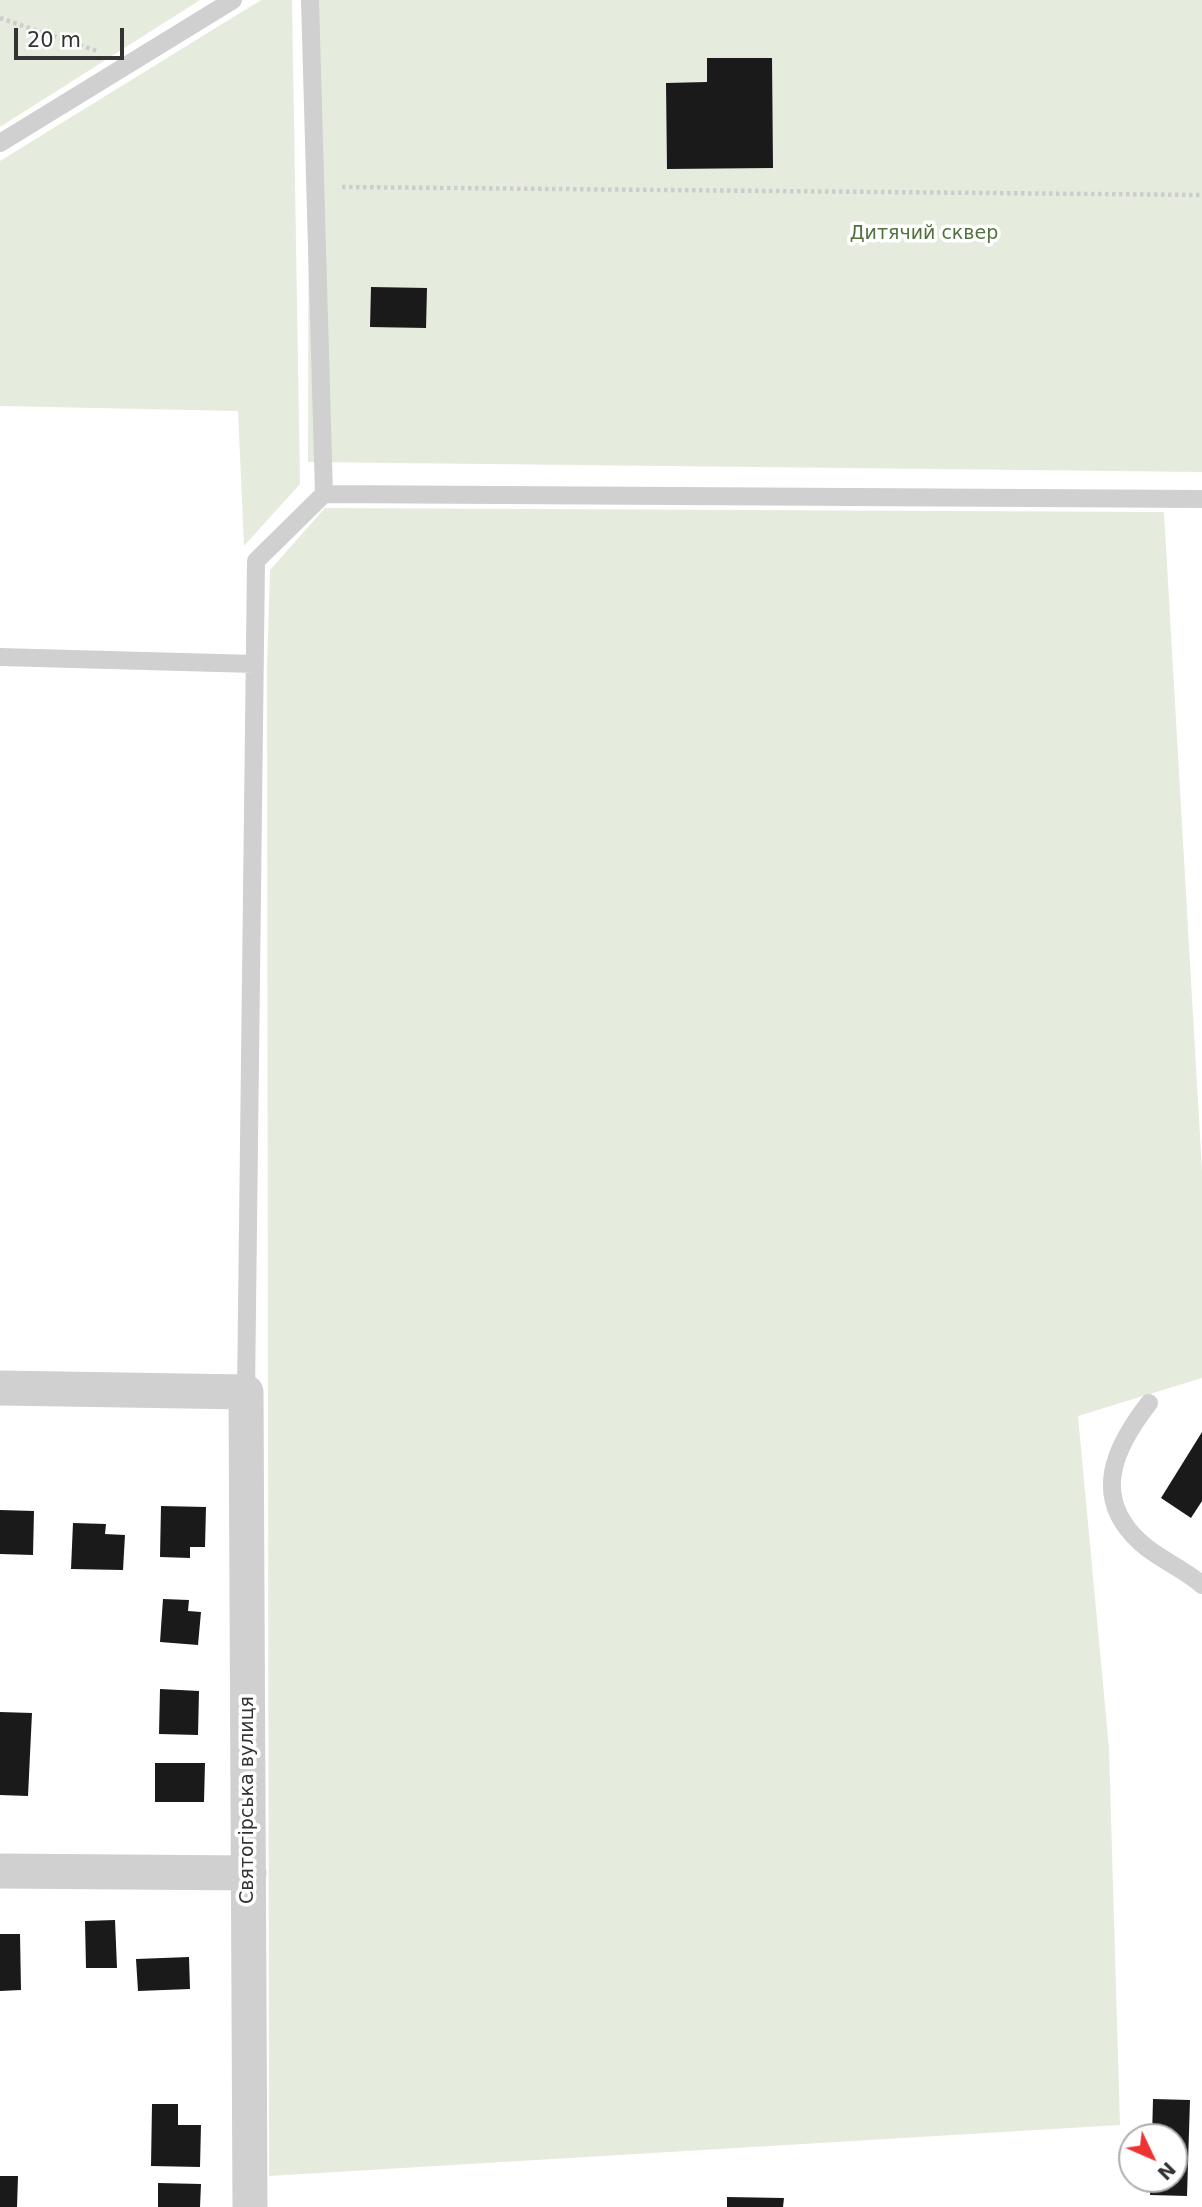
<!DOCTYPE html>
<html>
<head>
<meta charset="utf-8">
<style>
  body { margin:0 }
  #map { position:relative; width:1202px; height:2207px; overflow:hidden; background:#fff; font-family:"DejaVu Sans",sans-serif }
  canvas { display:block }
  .north { position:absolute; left:1118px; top:2123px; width:70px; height:70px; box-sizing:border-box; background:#fff; border:2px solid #adadad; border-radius:50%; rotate:134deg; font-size:19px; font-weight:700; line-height:28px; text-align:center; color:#333 }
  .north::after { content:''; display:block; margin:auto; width:24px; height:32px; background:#ec3433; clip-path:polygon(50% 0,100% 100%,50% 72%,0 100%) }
  .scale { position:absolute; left:14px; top:28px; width:110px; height:32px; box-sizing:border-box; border:4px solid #333; border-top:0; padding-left:9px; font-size:21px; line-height:24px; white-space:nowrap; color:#333; -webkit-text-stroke:5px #fff; paint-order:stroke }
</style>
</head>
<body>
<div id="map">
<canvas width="1202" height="2207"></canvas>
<div class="north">N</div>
<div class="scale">20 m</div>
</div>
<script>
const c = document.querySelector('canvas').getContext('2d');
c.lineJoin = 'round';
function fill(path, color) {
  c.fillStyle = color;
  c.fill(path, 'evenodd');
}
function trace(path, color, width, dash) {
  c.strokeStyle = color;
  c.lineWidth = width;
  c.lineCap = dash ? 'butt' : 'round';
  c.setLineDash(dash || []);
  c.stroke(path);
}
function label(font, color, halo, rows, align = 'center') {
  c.font = font + ' "DejaVu Sans",sans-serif';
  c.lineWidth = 7;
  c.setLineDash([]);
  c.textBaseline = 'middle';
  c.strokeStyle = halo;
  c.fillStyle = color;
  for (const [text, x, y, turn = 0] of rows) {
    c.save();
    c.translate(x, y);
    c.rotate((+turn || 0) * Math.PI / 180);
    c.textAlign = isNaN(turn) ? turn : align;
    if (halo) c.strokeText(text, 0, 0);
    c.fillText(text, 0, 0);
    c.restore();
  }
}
fill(new Path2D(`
  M0,0H200L0,127Z
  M261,0H292L300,484L244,546L238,411L0,406V161Z
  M309,0H1202V472L308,462Z
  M325,508L1164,512L1202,1171V1378L1078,1416L1109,1748L1120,2125L269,2176L267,667L270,570Z`), '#e5ecde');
fill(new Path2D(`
  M707,58H772L773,168L667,169L666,83L707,82Z
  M371,287L427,288L426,328L370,327Z
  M1202,1432V1501L1191,1518L1161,1498Z
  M161,1506L206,1507L205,1547H190V1558L160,1557Z
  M0,1510L34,1511L33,1555L0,1554Z
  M73,1523L106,1524L105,1534L125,1535L123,1570L71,1569Z
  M163,1599L189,1600L188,1611L201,1612L198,1645L160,1642Z
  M160,1689L199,1691L198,1735L159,1734Z
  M0,1712L32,1713L28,1796L0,1795Z
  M155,1763H205L204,1802H155Z
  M115,1920L117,1968H86L85,1921Z
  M0,1934H20L21,1990L0,1991Z
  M189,1957L190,1989L138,1991L136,1959Z
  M1153,2099L1190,2100L1187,2196L1150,2195L1151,2179H1174V2137H1152Z
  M152,2104H178V2125H201L200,2167L151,2166Z
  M0,2176H18L17,2207H0Z
  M158,2183L201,2184L200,2207H158Z
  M727,2197L784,2198L783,2207H727Z`), '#1a1a1a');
trace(new Path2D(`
  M0,18L97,51
  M342,187L1202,195`), '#cdcdcd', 4.5, [3.5, 3.5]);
trace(new Path2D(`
  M310,0L324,494L1202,499
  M0,143L233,0
  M0,657L255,664
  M246,1392L256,561L324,494
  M1149,1403C1114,1448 1091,1497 1140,1542C1158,1559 1183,1568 1202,1585`), '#d0d0d0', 18);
trace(new Path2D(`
  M0,1388L246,1392L250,2207
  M0,1871L249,1873`), '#d0d0d0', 35);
label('19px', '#51713d', '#fff', [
  ["Дитячий сквер",924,234]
]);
label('19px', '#333', '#fff', [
  ["Святогірська вулиця",248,1800,-90]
]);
</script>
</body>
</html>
